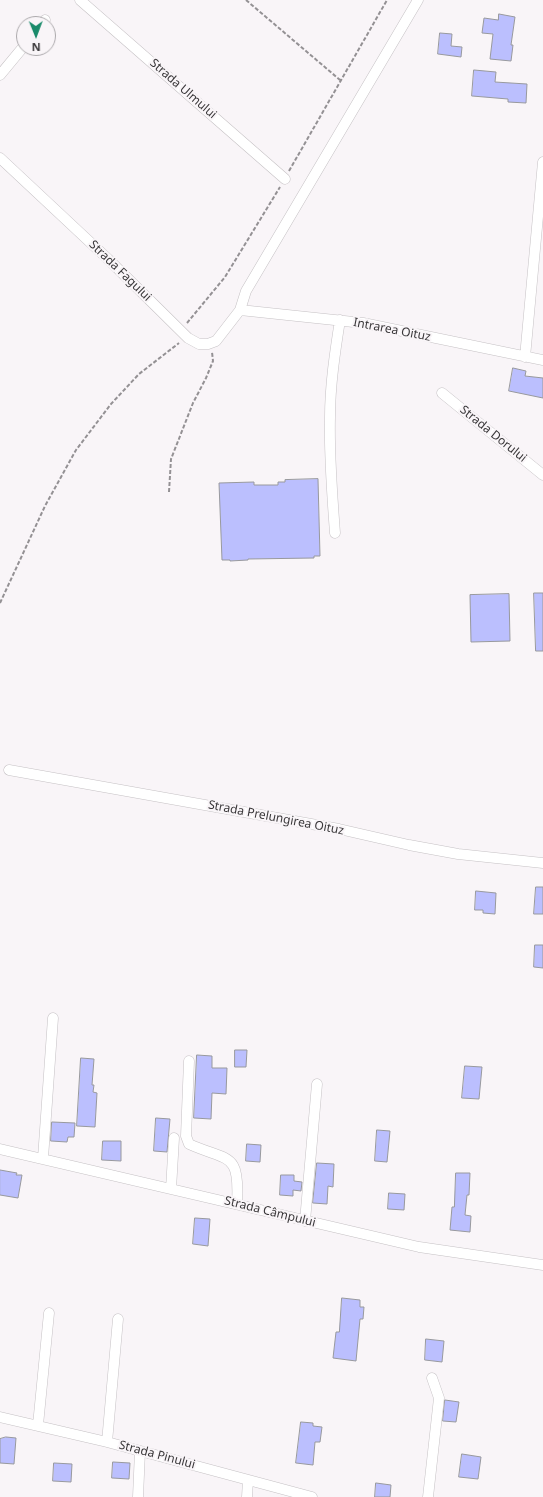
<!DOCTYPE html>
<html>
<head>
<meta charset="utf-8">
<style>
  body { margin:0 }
  #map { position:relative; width:543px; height:1497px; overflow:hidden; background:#f9f5f8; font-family:"Noto Sans",sans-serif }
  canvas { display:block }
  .north { position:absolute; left:16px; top:16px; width:40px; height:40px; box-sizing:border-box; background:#f9f5f8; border:1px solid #aca9ac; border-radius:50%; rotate:179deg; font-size:11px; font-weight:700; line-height:16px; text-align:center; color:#393739 }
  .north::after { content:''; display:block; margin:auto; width:14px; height:18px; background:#1a8b6b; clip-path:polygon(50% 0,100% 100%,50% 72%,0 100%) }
</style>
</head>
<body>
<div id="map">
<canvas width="543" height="1497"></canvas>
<div class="north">N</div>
</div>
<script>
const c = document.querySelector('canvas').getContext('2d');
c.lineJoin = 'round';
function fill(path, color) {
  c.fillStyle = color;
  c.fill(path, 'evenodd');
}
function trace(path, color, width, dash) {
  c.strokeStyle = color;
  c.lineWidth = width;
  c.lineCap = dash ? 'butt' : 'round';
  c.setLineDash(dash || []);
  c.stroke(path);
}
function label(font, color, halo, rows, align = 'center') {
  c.font = font + ' "Noto Sans",sans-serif';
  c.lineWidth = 4;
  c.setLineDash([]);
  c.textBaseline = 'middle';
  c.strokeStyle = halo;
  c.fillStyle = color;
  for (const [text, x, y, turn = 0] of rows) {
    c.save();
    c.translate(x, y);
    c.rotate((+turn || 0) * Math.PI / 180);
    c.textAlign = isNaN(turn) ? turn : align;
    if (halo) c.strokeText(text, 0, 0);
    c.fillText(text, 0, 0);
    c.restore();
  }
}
const building = new Path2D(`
  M499,14L515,17L511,45H513L511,61L490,59L493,34L482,33L484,18L498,20Z
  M440,33L452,34L451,46L462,47L461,57L438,54Z
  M474,70L496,72L495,82L527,84L526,103L508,102V99L472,96Z
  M513,368L526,371L525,376L543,378V398L509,391Z
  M318,479L320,556H314V558L248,559V560L230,561V560H222L219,483L254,482V485H278V482H285V480Z
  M534,593H543V651H536Z
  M509,594L510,641L471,642L470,595Z
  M536,887H543V914H534Z
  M476,891L496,893L495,914L483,913V910H475Z
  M535,945H543V968L534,967Z
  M235,1050H247L246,1067H235Z
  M197,1055L212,1056V1068H227L226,1094L212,1093L211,1119L194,1118Z
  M81,1058L94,1059L92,1085H94L93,1092L97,1093L95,1127L77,1126Z
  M465,1066L482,1067L479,1099L462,1098Z
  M156,1118L170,1119L167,1152L154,1151Z
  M52,1122L75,1123L74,1137H68L67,1142L51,1141Z
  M377,1130L390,1131L387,1162L375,1161Z
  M103,1141H121V1161L102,1160Z
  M247,1144L261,1145L260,1162L246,1161Z
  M317,1163L334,1164L333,1187L328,1186L327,1204L313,1203Z
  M0,1170L17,1173L16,1175H22L18,1198L0,1195Z
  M456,1173H470L469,1195H467L465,1215L471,1216L470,1232L450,1230L452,1207H454Z
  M281,1175H294V1181L302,1182L301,1191L293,1190V1196L280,1195Z
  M389,1193L405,1194L404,1210L388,1209Z
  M195,1218L210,1219L208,1246L193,1244Z
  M342,1298L360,1300V1307H364L363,1319H360L356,1361L333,1358L336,1332H339Z
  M426,1339L444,1341L442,1362L425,1360Z
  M445,1400L459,1402L456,1422L443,1421Z
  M301,1422L313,1423V1426L322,1427L320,1442H315L313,1465L296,1463Z
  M6,1437L16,1438L14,1464L0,1463V1439Z
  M462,1454L481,1457L478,1479L459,1477Z
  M113,1462L130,1463L129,1479L112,1478Z
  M54,1463L72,1464L71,1482L53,1481Z
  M376,1483L391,1485L390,1497H375Z`);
fill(building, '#bbbffe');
trace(building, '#98999d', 1);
const minor = new Path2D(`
  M80,0L285,179
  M42,24L45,20
  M0,75L24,46
  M0,158L108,259L188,338L199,344H208L216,341L240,310L246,291L418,0
  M240,310L363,323L543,360
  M525,357L543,162
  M442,393L543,475
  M335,533C332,494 329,456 330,417C330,385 335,352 340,320
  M9,770L339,829L409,845L458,854L543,863
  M189,1061L186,1136L189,1144C229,1162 240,1151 237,1204
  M0,1149L419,1247L543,1265
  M43,1158L53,1018
  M171,1189L174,1138
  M305,1221L317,1084
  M0,1417L107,1442L312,1497
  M38,1425L49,1313
  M107,1442L118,1319
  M138,1497L140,1451
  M247,1497L248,1480
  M428,1497L439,1398L432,1378`);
trace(minor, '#c5c1c4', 11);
trace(new Path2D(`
  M246,0L340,80
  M289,171L387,0
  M187,323L225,277L280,187
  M169,492L171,459L193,403L206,378L213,361L212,352
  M0,603L45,506L76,450L111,404L139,374L179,343`), '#949194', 2, [4, 2]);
trace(minor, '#fff', 10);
label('12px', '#393739', '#f9f5f8', [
  ["Strada Ulmului",183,89,41],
  ["Strada Fagului",120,271,44],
  ["Intrarea Oituz",392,330,11],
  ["Strada Dorului",493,434,39],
  ["Strada Prelungirea Oituz",276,818,11],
  ["Strada Câmpului",270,1212,14],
  ["Strada Pinului",157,1455,15]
]);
</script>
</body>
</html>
